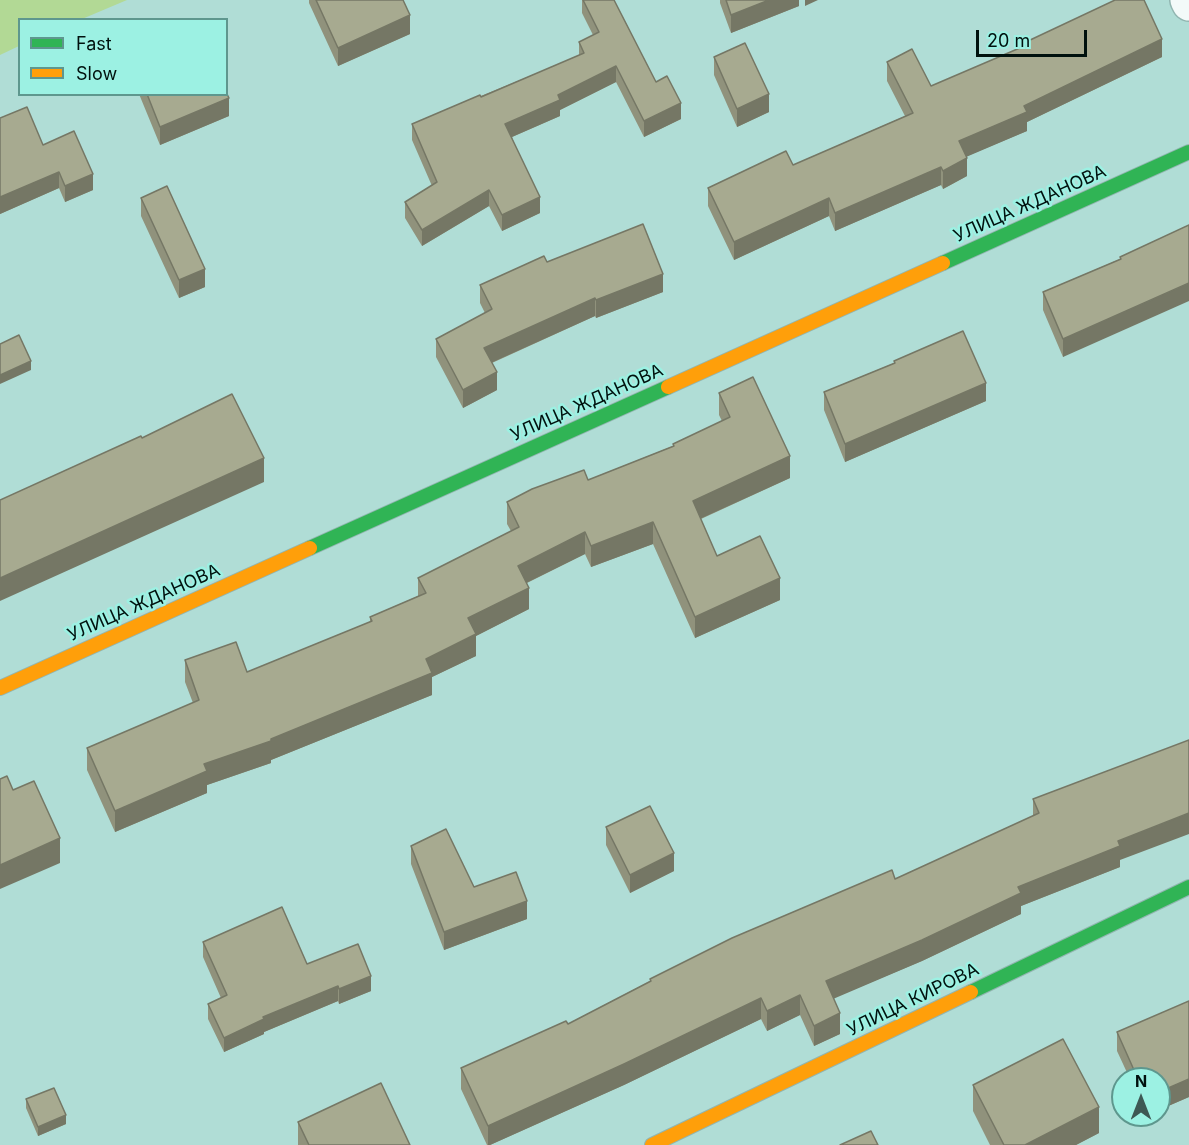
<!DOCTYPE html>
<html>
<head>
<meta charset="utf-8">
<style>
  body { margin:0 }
  #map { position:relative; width:1189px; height:1145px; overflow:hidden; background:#b0ddd6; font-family:Inter,sans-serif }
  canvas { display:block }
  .legend { position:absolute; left:18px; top:18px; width:210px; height:78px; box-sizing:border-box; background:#9cf1e3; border:2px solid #5e978e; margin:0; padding:8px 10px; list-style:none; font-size:18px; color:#00110e }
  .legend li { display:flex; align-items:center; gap:12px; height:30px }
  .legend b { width:30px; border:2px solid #5e978e }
  .north { position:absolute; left:1111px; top:1067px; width:60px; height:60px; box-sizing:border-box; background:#9cf1e3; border:2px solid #5e978e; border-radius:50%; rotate:0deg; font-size:16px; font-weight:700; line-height:24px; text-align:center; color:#00110e }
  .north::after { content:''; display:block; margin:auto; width:21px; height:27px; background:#3e5854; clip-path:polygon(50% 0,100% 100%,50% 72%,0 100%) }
  .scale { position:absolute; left:976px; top:30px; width:111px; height:27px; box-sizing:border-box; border:3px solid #00110e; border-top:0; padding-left:8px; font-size:18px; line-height:21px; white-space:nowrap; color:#00110e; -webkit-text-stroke:4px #9cf1e3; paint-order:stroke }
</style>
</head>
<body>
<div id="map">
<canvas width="1189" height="1145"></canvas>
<ul class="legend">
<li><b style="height:8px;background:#30b455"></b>Fast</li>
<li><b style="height:8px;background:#ff9f0a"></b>Slow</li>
</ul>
<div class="north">N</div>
<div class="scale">20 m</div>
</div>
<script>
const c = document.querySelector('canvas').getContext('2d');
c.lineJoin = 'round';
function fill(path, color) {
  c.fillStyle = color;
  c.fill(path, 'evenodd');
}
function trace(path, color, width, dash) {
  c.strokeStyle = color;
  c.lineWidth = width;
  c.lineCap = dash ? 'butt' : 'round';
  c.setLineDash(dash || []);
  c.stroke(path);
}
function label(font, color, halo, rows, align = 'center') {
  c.font = font + ' Inter,sans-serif';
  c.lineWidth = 5;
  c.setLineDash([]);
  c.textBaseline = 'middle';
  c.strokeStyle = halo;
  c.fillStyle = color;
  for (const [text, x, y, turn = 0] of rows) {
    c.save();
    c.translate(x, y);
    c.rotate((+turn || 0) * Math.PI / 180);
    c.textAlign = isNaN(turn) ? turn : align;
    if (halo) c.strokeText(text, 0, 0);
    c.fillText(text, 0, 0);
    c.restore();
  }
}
fill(new Path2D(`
  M0,0H127L82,19L20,20L19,46L0,55Z`), '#b2d995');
const street = new Path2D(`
  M1187,0L1189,4`);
const fast = new Path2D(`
  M943,263L1189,152
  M310,548L668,387
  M971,992L1189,887`);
const slow = new Path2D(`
  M668,387L943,263
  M0,688L310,548
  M652,1145L971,992`);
trace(street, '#91b5b0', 36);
trace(fast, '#91b5b0', 16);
trace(slow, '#91b5b0', 16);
trace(street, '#f3faf9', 33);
trace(fast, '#30b455', 14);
trace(slow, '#ff9f0a', 14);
fill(new Path2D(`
  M309,0H403L410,34L338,66L309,3Z
  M582,0H614L656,82L681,119L644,137L616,82L560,110V116L512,137L540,213L502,231L489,206L422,246L405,218V202L432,186L412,140V124L579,56V42L593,35L582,13Z
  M720,0H799V6L731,33L720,3Z
  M1028,41L1162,57L1027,122V131L967,156V176L943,189L941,185L835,231L829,216L734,260L708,206V188L793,165L905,116L887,81V62L931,86L1028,45Z
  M714,57L769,112L737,127L714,75Z
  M139,94H226L229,116L160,145Z
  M0,118L43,145L93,190L65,202L59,188L0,214Z
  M141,198L205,287L179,298L141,216Z
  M1189,225L1063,357L1043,310V292L1120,259V257Z
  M547,262L663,292L596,318L595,316L492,363L497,390L463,408L436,357V339L485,313L480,303V285Z
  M894,361L986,401L845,462L824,410V392L894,363Z
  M719,393L790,478L701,519L717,556L780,600L695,638L653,544L591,567L585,554L527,583L529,609L476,636V656L432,677V695L271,760V763L207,785V793L115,832L87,770V748L193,703L185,682V660L247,672L370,622V617L418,596V578L511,531L507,524V502L588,480L673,446V444L722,421L719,415Z
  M1033,799L1120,860V867L1021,906V914L922,961L833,998L840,1034L814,1046L800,1015L767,1031L761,1019L624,1085L490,1145H487L461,1089V1068L568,1024L650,981V979L895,879L1033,816Z
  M606,827L674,871L630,893L606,845Z
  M411,846L474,887L527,919L444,950L411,864Z
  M203,942L307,964L371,991L339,1004L338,1001L264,1032V1034L224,1052L208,1019V1004L221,998L203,957Z
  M1117,1032L1189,1097L1159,1110V1079H1130L1117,1051Z
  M973,1085L1099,1133L1076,1145H990L973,1111Z
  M26,1099L66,1124L38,1136L26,1108Z
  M298,1122L410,1145H298Z`), '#90927c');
fill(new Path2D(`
  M769,0H799V6L731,33V15Z
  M805,0H818L805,6Z
  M410,15V34L338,66V48Z
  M1162,39V57L1027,122V131L959,160V141L1024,106Z
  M616,66V82L560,110V116L505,140V124L558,95Z
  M769,94V112L737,127V109Z
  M229,98V116L160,145V127Z
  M681,103V119L644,137V121Z
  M967,158V176L943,189V171Z
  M941,167V185L835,231V213Z
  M59,172V188L0,214V197Z
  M93,174V190L65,202V186Z
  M489,190V206L422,246V230Z
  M540,197V213L502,231V215Z
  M829,198V216L734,260V242Z
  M205,269V287L179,298V280Z
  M663,274V292L596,318V300Z
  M1189,283V301L1063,357V339Z
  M595,298V316L484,366V348Z
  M31,361V370L0,384V375Z
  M497,372V390L463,408V390Z
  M986,383V401L845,462V444Z
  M790,456V478L693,522V501Z
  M264,458V482L0,601V578Z
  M653,522V544L591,567V546Z
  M585,532V554L518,587V566Z
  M780,578V600L695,638V617Z
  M529,588V609L476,636V656L432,677V695L271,760V763L207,785V793L115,832V811L204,764L271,739L426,659L468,618Z
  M1189,813V834L1120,860V867L1021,906V914L922,961L826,1002V981L1018,887L1118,841Z
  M60,838V863L0,889V865Z
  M674,853V871L630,893V875Z
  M527,901V919L444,950V932Z
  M371,976V991L339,1004V989Z
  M338,986V1001L264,1032V1034L224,1052V1038L263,1017Z
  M800,995V1015L767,1031V1011Z
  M761,998V1019L624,1085L490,1145H488V1126Z
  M840,1013V1034L814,1046V1026Z
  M1189,1079V1097L1159,1110V1092Z
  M1099,1107V1133L1076,1145H1025Z
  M66,1115V1124L38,1136V1127Z`), '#757765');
const building = new Path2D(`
  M316,0H403L410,15L338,48Z
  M583,0H614L656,82L667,76L681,103L644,121L616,66L558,95L560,100L505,124L540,197L502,215L489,190L422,230L405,202L437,182L412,124L480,95L481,97L584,53L579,42L599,32Z
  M726,0H769L731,15Z
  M1115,0H1144L1162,39L1024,106L1027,112L959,141L967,158L943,171L941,167L835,213L829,198L734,242L708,188L786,151L793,165L913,113L887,62L912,49L931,86L1029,44L1028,41Z
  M745,43L769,94L737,109L714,57Z
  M226,92L229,98L160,127L147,94H226Z
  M27,107L43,145L74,131L93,174L65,186L59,172L0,197V118Z
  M167,186L205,269L179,280L141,198Z
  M643,224L663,274L596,300L595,298L484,348L497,372L463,390L436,339L492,309L480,285L544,256L547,262Z
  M1189,225V283L1063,339L1043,292L1121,259L1120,257Z
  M963,331L986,383L845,444L824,392L895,363L894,361Z
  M19,335L31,361L0,375V344Z
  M753,377L790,456L693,501L717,556L760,536L780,578L695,617L653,522L591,546L585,532L518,566L529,588L468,618L476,634L426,659L432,673L271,739V741L204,764L207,771L115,811L87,748L199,700L185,660L236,642L247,672L372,621L370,617L426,593L418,578L519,527L507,502L532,489L584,470L588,480L674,446L673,444L730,417L719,393Z
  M232,394L264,458L0,578V500L141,436L142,438Z
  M1189,740V813L1118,841L1120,846L1018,887L1021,893L922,940L826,981L840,1013L814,1026L800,995L767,1011L761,998L624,1064L488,1126L461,1068L566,1021L568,1024L651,981L650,979L732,938L892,870L895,879L1039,813L1033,799Z
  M7,776L13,790L34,781L60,838L0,865V779Z
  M650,806L674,853L630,875L606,827Z
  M446,829L474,887L516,872L527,901L444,932L411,846Z
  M282,907L307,964L358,944L371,976L339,989L338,986L263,1017L264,1019L224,1038L208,1004L227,995L203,942Z
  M1189,1001V1079L1159,1092V1079H1138L1117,1032Z
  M1063,1039L1099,1107L1025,1145H1004L973,1085Z
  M381,1083L410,1145H309L298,1122Z
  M54,1088L66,1115L38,1127L26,1099Z
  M871,1131L878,1145H840Z`);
fill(building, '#a7aa90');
trace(building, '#757765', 1.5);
label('18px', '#00110e', '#9cf1e3', [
  ["УЛИЦА ЖДАНОВА",1030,204,-24],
  ["УЛИЦА ЖДАНОВА",587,403,-24],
  ["УЛИЦА ЖДАНОВА",144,603,-24],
  ["УЛИЦА КИРОВА",913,1000,-26]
]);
</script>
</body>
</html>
